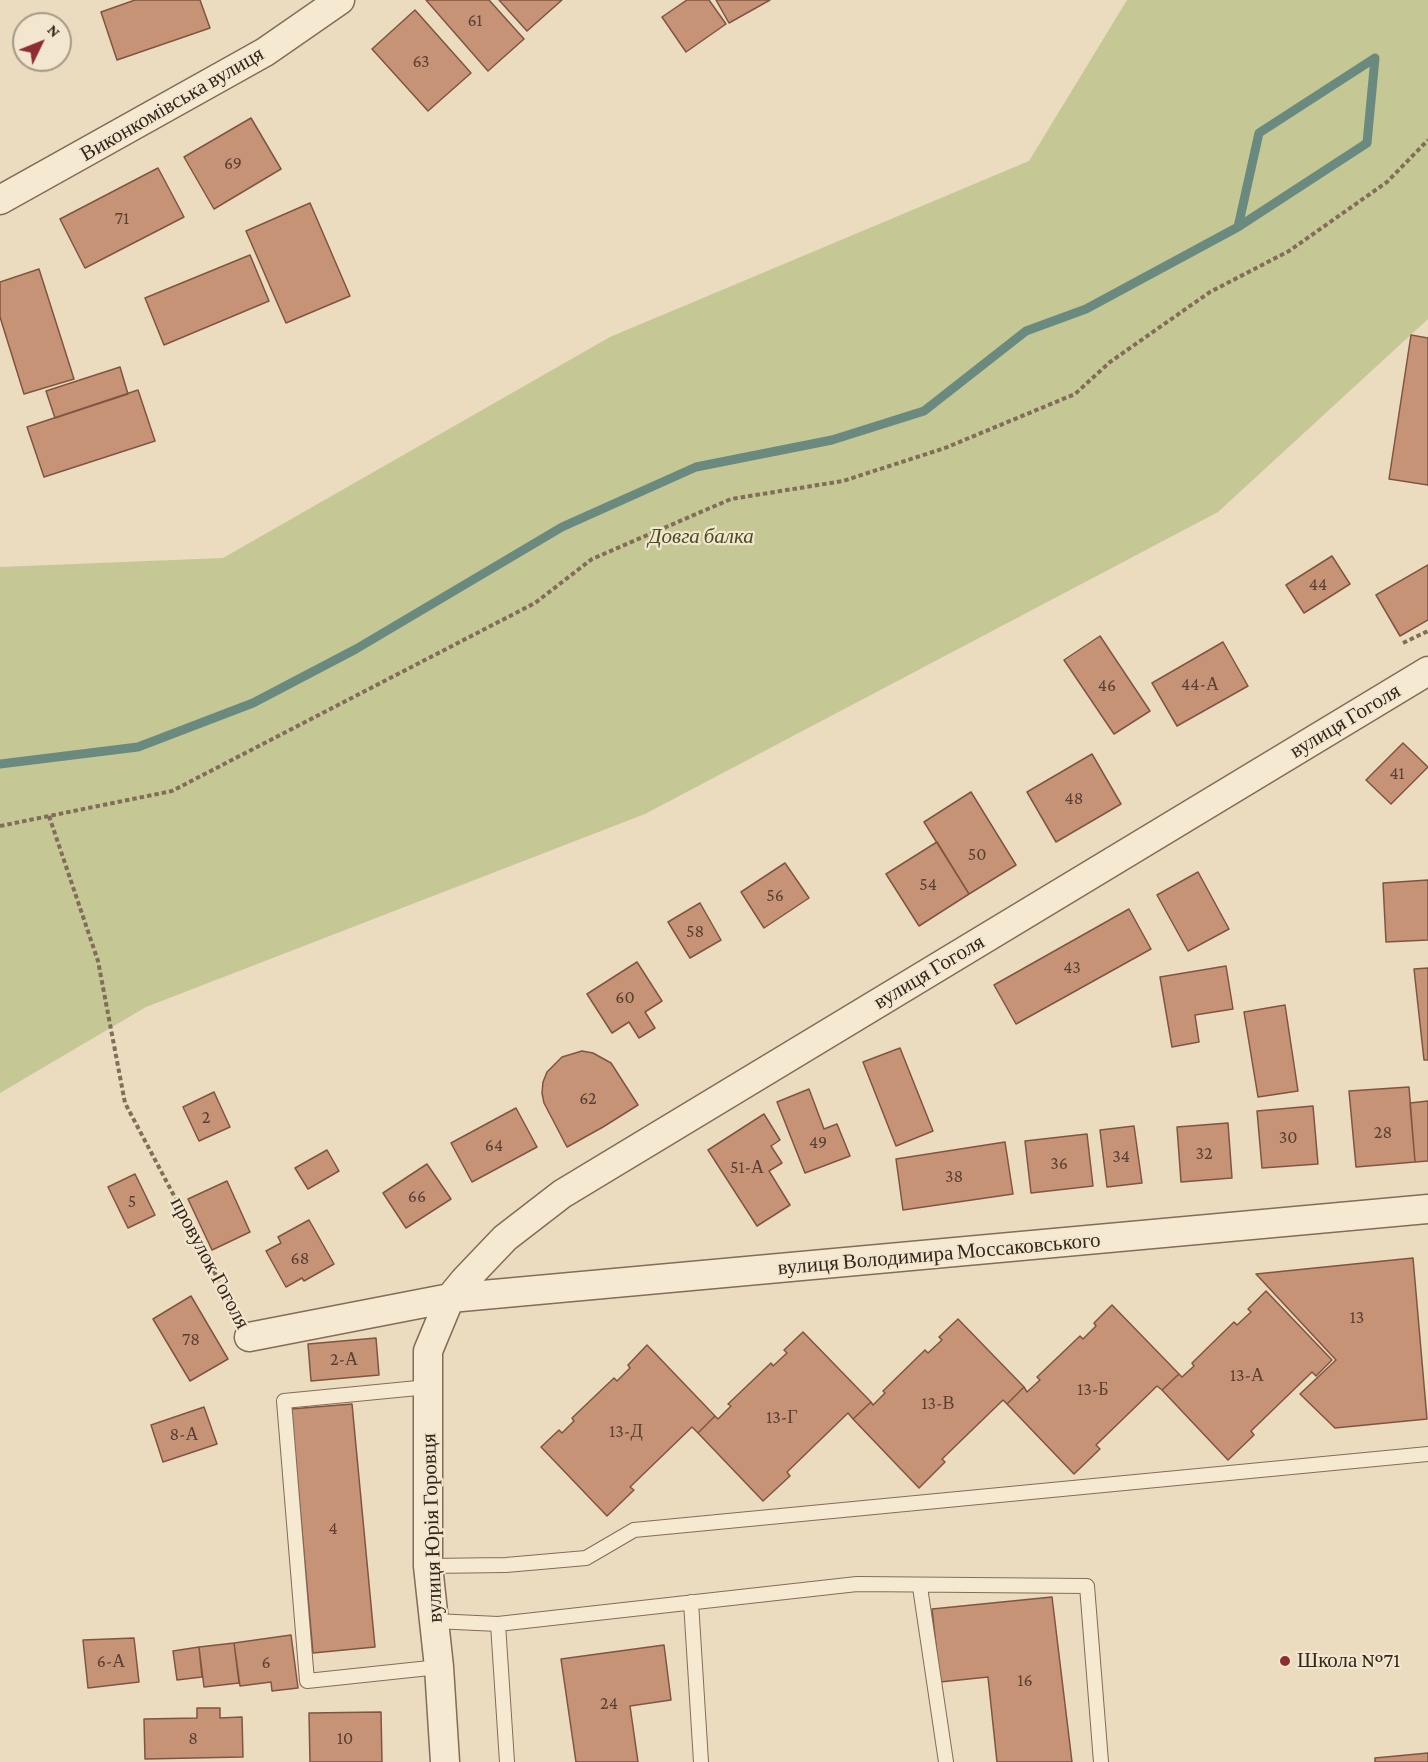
<!DOCTYPE html>
<html>
<head>
<meta charset="utf-8">
<style>
  body { margin:0 }
  #map { position:relative; width:1428px; height:1762px; overflow:hidden; background:#ebdbbf; font-family:"Crimson Pro",serif }
  canvas { display:block }
  .north { position:absolute; left:12px; top:12px; width:60px; height:60px; box-sizing:border-box; background:#f3e6ce; border:2px solid #a69987; border-radius:50%; rotate:47deg; font-size:16px; font-weight:700; line-height:24px; text-align:center; color:#33261c }
  .north::after { content:''; display:block; margin:auto; width:21px; height:27px; background:#8e2c33; clip-path:polygon(50% 0,100% 100%,50% 72%,0 100%) }
</style>
</head>
<body>
<div id="map">
<canvas width="1428" height="1762"></canvas>
<div class="north">N</div>
</div>
<script>
const c = document.querySelector('canvas').getContext('2d');
c.lineJoin = 'round';
function fill(path, color) {
  c.fillStyle = color;
  c.fill(path, 'evenodd');
}
function trace(path, color, width, dash) {
  c.strokeStyle = color;
  c.lineWidth = width;
  c.lineCap = dash ? 'butt' : 'round';
  c.setLineDash(dash || []);
  c.stroke(path);
}
function label(font, color, halo, rows, align = 'center') {
  c.font = font + ' "Crimson Pro",serif';
  c.lineWidth = 4.5;
  c.setLineDash([]);
  c.textBaseline = 'middle';
  c.strokeStyle = halo;
  c.fillStyle = color;
  for (const [text, x, y, turn = 0] of rows) {
    c.save();
    c.translate(x, y);
    c.rotate((+turn || 0) * Math.PI / 180);
    c.textAlign = isNaN(turn) ? turn : align;
    if (halo) c.strokeText(text, 0, 0);
    c.fillText(text, 0, 0);
    c.restore();
  }
}
fill(new Path2D(`
  M1127,0H1428V319L1218,512L645,814L146,1007L0,1093V567L223,558L610,337L1029,161Z`), '#c5c894');
trace(new Path2D(`
  M1238,227L1259,133L1375,58
  M0,764L138,747L253,703L356,649L562,527L696,467L832,440L924,411L1026,331L1086,309L1238,227L1367,143L1375,58`), '#6a8a80', 9);
const building = new Path2D(`
  M135,0H200L210,28L117,60L101,12Z
  M426,0H489L524,39L488,71Z
  M499,0H562L527,31Z
  M687,0H709L726,24L686,52L662,17Z
  M716,0H770L729,23Z
  M415,10L471,73L428,111L372,49Z
  M251,118L281,169L214,209L184,157Z
  M158,168L184,217L85,268L60,219Z
  M310,203L350,296L286,323L246,231Z
  M250,255L269,301L164,345L145,298Z
  M39,269L74,379L24,394L0,317V282Z
  M1411,335L1428,338V485L1389,479Z
  M120,367L128,394L55,418L46,391Z
  M138,390L155,441L44,477L27,427Z
  M1332,556L1350,584L1304,613L1286,585Z
  M1428,565V620L1400,636L1376,595Z
  M1100,636L1150,711L1114,734L1064,660Z
  M1223,642L1248,686L1177,726L1152,683Z
  M1403,743L1428,767L1391,804L1366,780Z
  M1092,754L1121,804L1056,842L1027,792Z
  M971,792L1016,865L969,894L924,822Z
  M937,842L969,894L919,926L886,874Z
  M785,863L809,898L764,928L741,892Z
  M1198,872L1229,929L1188,951L1157,895Z
  M1428,880V940L1386,942L1383,883Z
  M700,903L721,940L690,958L668,922Z
  M1129,909L1151,949L1016,1024L994,985Z
  M637,962L662,1001L645,1012L655,1028L639,1038L629,1022L612,1033L587,994Z
  M1226,966L1233,1009L1195,1015L1199,1042L1172,1047L1160,977Z
  M1428,968V1060H1424L1414,969Z
  M1285,1005L1298,1091L1258,1097L1244,1012Z
  M900,1048L933,1131L896,1146L863,1062Z
  M582,1051L593,1053L611,1063L638,1105L603,1127L567,1147L544,1103L542,1093L543,1082L547,1072L562,1057Z
  M1409,1087L1415,1162L1356,1167L1349,1091Z
  M809,1089L824,1129L837,1124L850,1156L805,1173L777,1102Z
  M214,1092L230,1127L199,1141L183,1107Z
  M1428,1101V1161L1415,1162L1410,1103Z
  M1313,1106L1318,1164L1262,1168L1257,1111Z
  M516,1108L537,1147L472,1182L451,1143Z
  M764,1114L780,1140L771,1146L782,1163L769,1171L790,1205L757,1226L708,1150Z
  M1228,1123L1232,1178L1181,1182L1177,1127Z
  M1134,1126L1142,1183L1107,1187L1100,1130Z
  M1087,1134L1093,1186L1031,1193L1025,1141Z
  M1005,1142L1013,1194L903,1210L896,1159Z
  M327,1150L339,1171L308,1189L295,1168Z
  M427,1164L451,1199L406,1228L383,1193Z
  M135,1174L155,1215L128,1228L108,1187Z
  M227,1181L250,1232L212,1250L188,1199Z
  M309,1220L334,1264L304,1281L302,1278L286,1287L266,1251L281,1243L278,1237Z
  M1413,1258L1427,1419L1335,1428L1300,1394L1336,1360L1256,1274Z
  M1266,1291L1332,1360L1316,1376L1312,1372L1251,1431L1254,1435L1228,1460L1162,1390L1179,1374L1182,1377L1194,1366L1192,1363L1234,1322L1237,1325L1251,1312L1248,1309Z
  M191,1296L228,1359L190,1381L153,1319Z
  M1112,1305L1179,1374L1162,1390L1157,1386L1096,1445L1100,1449L1074,1474L1007,1404L1024,1387L1027,1392L1040,1380L1037,1377L1080,1336L1083,1339L1096,1326L1094,1323Z
  M958,1319L1024,1387L1007,1404L1003,1400L942,1459L945,1462L919,1488L853,1419L871,1402L873,1405L885,1393L883,1391L925,1350L928,1353L942,1340L939,1337Z
  M803,1332L871,1402L853,1419L848,1413L787,1472L790,1476L763,1501L698,1433L715,1416L718,1419L731,1406L728,1404L771,1363L773,1366L787,1353L784,1350Z
  M376,1338L379,1375L311,1381L308,1344Z
  M647,1345L715,1416L698,1433L692,1427L630,1487L634,1490L607,1516L541,1447L559,1430L562,1433L574,1421L572,1418L614,1378L617,1381L630,1368L628,1365Z
  M352,1404L375,1647L313,1653L291,1409Z
  M204,1407L217,1444L163,1462L151,1425Z
  M1052,1597L1072,1762H997L988,1677L940,1682L932,1609Z
  M291,1635L298,1688L272,1691L271,1682L240,1686L234,1643Z
  M134,1638L139,1682L88,1688L83,1640Z
  M234,1643L239,1683L204,1687L199,1647Z
  M664,1645L671,1700L630,1706L638,1762H576L561,1659Z
  M199,1647L202,1677L177,1680L173,1651Z
  M197,1708H220V1718L242,1717L243,1757L145,1759L144,1719L197,1718Z
  M381,1712L382,1762H310L309,1713Z
  M1428,1753V1762H1375V1758Z`);
fill(building, '#c79377');
trace(building, '#805540', 1.5);
const service = new Path2D(`
  M428,1387L284,1401L307,1681L439,1667
  M428,1566L506,1565L586,1558L634,1530L1428,1454
  M920,1587L946,1762
  M691,1602L701,1762
  M434,1621L498,1624L857,1584L1087,1586L1101,1762
  M498,1624L507,1762`);
const minor = new Path2D(`
  M0,200L265,52L340,0
  M249,1337L450,1298L1428,1209
  M445,1762L439,1667L428,1566V1351L450,1298L464,1281L505,1238L562,1194L1428,671`);
trace(service, '#836c59', 16);
trace(minor, '#836c59', 31);
trace(new Path2D(`
  M1403,643L1428,631
  M49,816L98,961L125,1103L236,1313
  M0,826L172,791L535,603L592,559L731,499L843,481L945,448L1075,394L1110,362L1210,292L1289,251L1387,182L1428,140`), '#836c59', 4, [4.5, 3]);
trace(service, '#f6e9d2', 14);
trace(minor, '#f6e9d2', 28);
for (const [x, y, r, color] of [
  [1285,1661,6,"#8e2c33"]
]) {
  const dot = new Path2D();
  dot.arc(x, y, r, 0, 2 * Math.PI);
  c.fillStyle = color;
  c.fill(dot);
  trace(dot, '#f3e6ce', 2);
}
label('18px', '#584133', null, [
  ["61",475,20],
  ["63",421,61],
  ["69",233,163],
  ["71",122,218],
  ["44",1318,584],
  ["44-А",1200,684],
  ["46",1107,685],
  ["41",1397,773],
  ["48",1074,798],
  ["50",977,854],
  ["54",928,884],
  ["56",775,895],
  ["58",695,931],
  ["43",1072,967],
  ["60",625,997],
  ["62",588,1098],
  ["2",206,1117],
  ["28",1383,1132],
  ["30",1288,1137],
  ["49",818,1142],
  ["64",494,1145],
  ["32",1204,1153],
  ["34",1121,1156],
  ["36",1059,1163],
  ["51-А",747,1167],
  ["38",954,1176],
  ["66",417,1196],
  ["5",132,1201],
  ["68",300,1258],
  ["13",1357,1317],
  ["78",191,1339],
  ["2-А",344,1359],
  ["13-А",1247,1375],
  ["13-Б",1093,1389],
  ["13-В",938,1403],
  ["13-Г",782,1417],
  ["13-Д",626,1431],
  ["8-А",184,1434],
  ["4",333,1528],
  ["6-А",111,1661],
  ["6",266,1662],
  ["16",1025,1680],
  ["24",609,1703],
  ["8",193,1738],
  ["10",345,1738]
]);
label('21px', '#33261c', '#f3e6ce', [
  ["Виконкомівська вулиця",172,104,-30],
  ["вулиця Гоголя",1345,721,-31],
  ["вулиця Гоголя",929,972,-31],
  ["вулиця Володимира Моссаковського",939,1254,-5],
  ["провулок Гоголя",210,1263,62],
  ["вулиця Юрія Горовця",432,1528,-92]
]);
label('italic 21px', '#464e24', '#f3e6ce', [
  ["Довга балка",701,537]
]);
label('21px', '#33261c', '#f3e6ce', [
  ["Школа №71",1297,1661]
], 'left');
</script>
</body>
</html>
